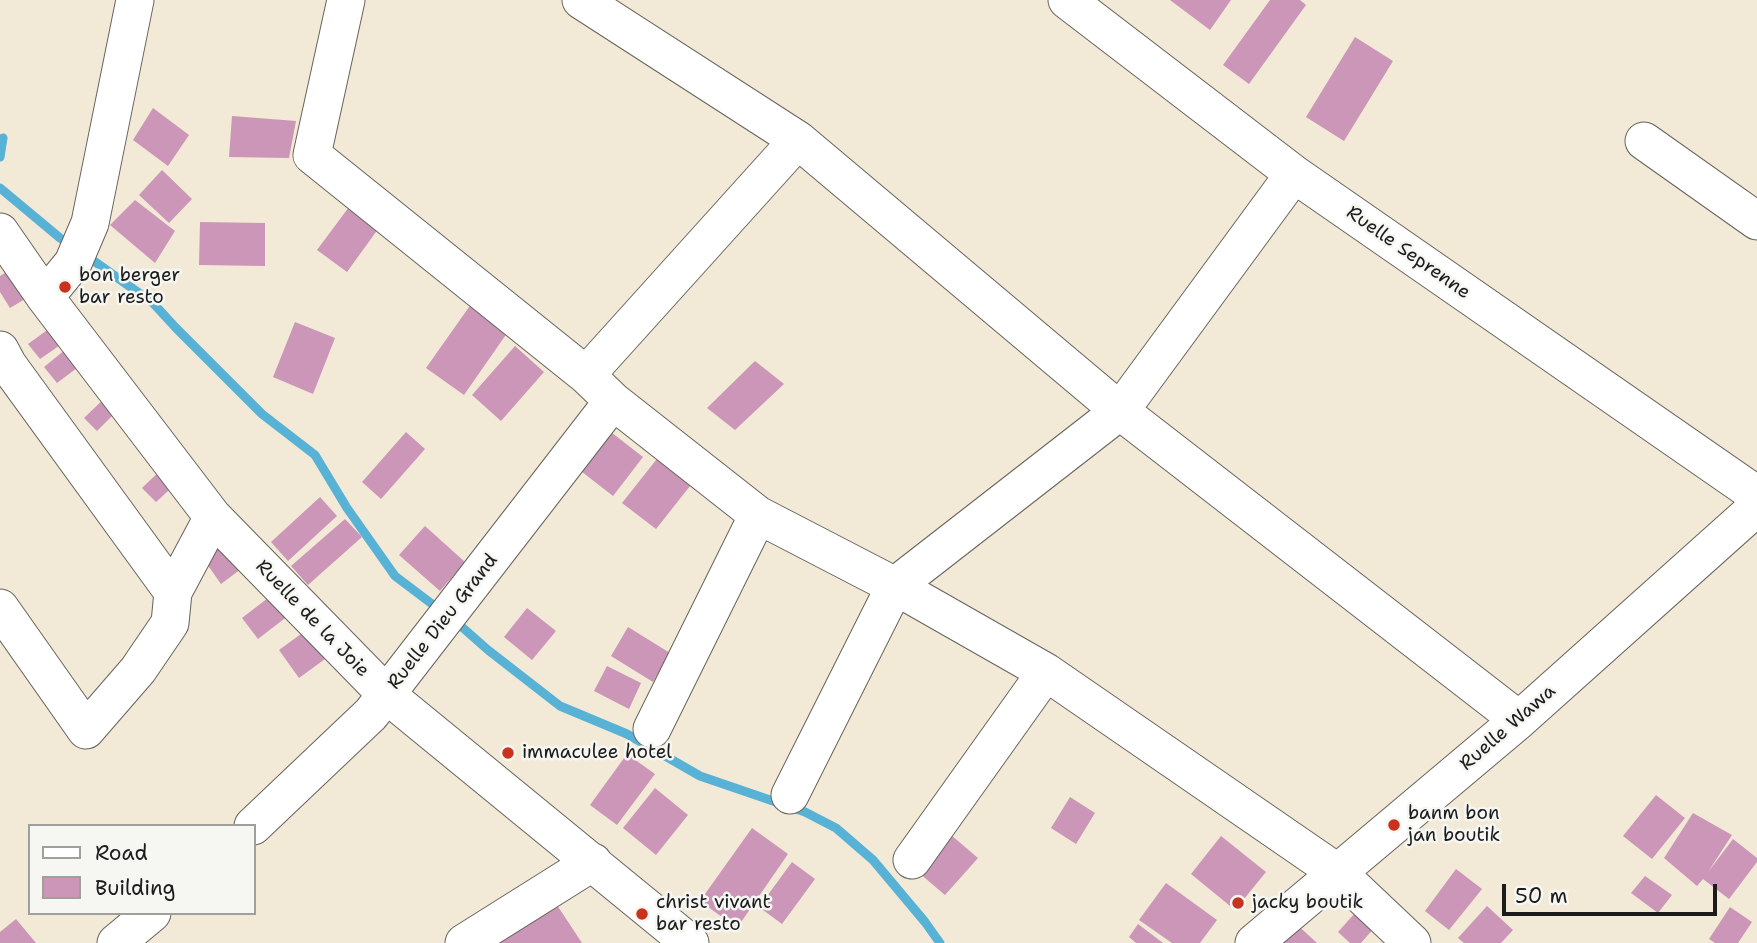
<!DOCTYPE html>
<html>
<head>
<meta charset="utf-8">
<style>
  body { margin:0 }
  #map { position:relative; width:1757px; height:943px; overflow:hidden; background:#f2e9d6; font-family:"Shantell Sans",sans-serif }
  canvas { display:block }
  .legend { position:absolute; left:28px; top:824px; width:228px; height:91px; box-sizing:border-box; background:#f6f6f2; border:2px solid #9f9f9c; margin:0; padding:9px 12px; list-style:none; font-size:21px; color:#1c1c1c }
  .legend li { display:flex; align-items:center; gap:14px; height:35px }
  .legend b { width:35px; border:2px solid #9f9f9c }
  .scale { position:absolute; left:1502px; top:884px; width:215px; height:32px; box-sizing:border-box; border:4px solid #1c1c1c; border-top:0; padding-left:9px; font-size:21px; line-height:24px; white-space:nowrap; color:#1c1c1c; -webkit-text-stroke:5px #f6f6f2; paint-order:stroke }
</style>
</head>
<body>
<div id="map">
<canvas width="1757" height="943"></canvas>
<ul class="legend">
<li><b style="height:9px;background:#fff"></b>Road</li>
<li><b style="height:19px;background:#cb96b8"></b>Building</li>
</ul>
<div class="scale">50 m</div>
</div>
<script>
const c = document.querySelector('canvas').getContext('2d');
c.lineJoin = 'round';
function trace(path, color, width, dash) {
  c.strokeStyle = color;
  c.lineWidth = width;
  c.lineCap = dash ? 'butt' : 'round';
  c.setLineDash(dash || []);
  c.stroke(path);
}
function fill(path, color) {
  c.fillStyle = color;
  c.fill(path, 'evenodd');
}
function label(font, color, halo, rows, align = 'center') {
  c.font = font + ' "Shantell Sans",sans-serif';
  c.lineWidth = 5;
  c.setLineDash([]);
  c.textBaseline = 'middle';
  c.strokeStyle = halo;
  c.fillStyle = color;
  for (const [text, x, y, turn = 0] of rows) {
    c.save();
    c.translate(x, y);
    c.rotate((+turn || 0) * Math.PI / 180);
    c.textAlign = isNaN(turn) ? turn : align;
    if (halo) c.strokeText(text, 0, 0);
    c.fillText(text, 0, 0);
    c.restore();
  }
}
trace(new Path2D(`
  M0,157L3,138
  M0,188L60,238L72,246
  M84,254L153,303L176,328L262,414L315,455L347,508L395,576L436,607
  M454,620L488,650L560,706L627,734L700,776L805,812L836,828L873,860L925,922L940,943`), '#58b2d6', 9);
fill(new Path2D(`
  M1170,0H1231L1210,30Z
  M1270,0H1300L1306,5L1249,84L1223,65Z
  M1355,37L1393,61L1344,141L1306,117Z
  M153,108L189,135L168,166L133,140Z
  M232,116L296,121L289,158L229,157Z
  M162,170L192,199L169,223L139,195Z
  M135,200L175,231L155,263L110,225Z
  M352,203L381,225L347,272L317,250Z
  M200,222L265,223V266L199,265Z
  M18,265L35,293L10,308L0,292V276Z
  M474,300L512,326L464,395L426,368Z
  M295,322L335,338L313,394L273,377Z
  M57,323L69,339L40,359L28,344Z
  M71,345L85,362L57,383L44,367Z
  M515,346L544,372L501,421L472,395Z
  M755,361L784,384L735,430L707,408Z
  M110,393L123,405L97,431L84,418Z
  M607,429L643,457L613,496L577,468Z
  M406,432L425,449L381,499L362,482Z
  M660,455L694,481L656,529L622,503Z
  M165,466L179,481L156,502L142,488Z
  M320,497L337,516L288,561L271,542Z
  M345,519L362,537L308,585L291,566Z
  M425,526L465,562L440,591L399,555Z
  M229,537L249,563L221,584L202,557Z
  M277,591L293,612L258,639L242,618Z
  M527,608L556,631L532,660L504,637Z
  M628,627L670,653L653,682L611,656Z
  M305,631L325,659L299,678L279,650Z
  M607,666L641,683L629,709L594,691Z
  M627,754L655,774L617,825L590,805Z
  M655,788L688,815L656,855L623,828Z
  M1656,795L1685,818L1652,859L1623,836Z
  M1070,797L1095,813L1076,844L1051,828Z
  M1693,813L1732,835L1708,872L1733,839L1757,858V862L1729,899L1703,879L1697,886L1664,858Z
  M752,828L788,854L737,928L700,901Z
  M944,829L978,858L945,895L912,867Z
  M1221,836L1266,872L1235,910L1191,874Z
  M792,862L815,879L782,924L759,907Z
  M1456,869L1482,889L1449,930L1425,911Z
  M1645,876L1672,895L1658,913L1631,893Z
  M1166,883L1217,920L1200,943H1172L1139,920Z
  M553,899L582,943H483Z
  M1363,904L1381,920L1361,943H1350L1338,932Z
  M1487,906L1513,930L1501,943H1464L1458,938Z
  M1730,907L1752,922L1738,943H1715L1709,939Z
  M16,919L36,943H0V932Z
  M1292,920L1317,943H1270Z
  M1138,924L1163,943H1136L1129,937Z`), '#cb96b8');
const minor = new Path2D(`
  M346,0L312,155L586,375L613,401L758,515L895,586L1046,672L1338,873L1412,943
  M581,0L798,140L1120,411L1519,720
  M1067,0L1294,174L1757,495
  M1644,141L1757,221
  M0,232L45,297L213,517L387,695L690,943
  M45,297L73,263L90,223L135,0
  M0,350L8,365L173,592
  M586,375L798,140
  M0,608L86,730L138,670L170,623L173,592L213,517
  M652,729L758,515
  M790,795L895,586L1120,411L1294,174
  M253,826L371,714L613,401
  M912,860L1046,672
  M116,943L152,913
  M464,943L593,862
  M1254,943L1519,720L1757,507`);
trace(minor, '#67645d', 39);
trace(minor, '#fff', 37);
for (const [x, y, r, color] of [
  [65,287,7,"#c8321e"],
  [508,753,7,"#c8321e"],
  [1394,825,7,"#c8321e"],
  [1238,903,7,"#c8321e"],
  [642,914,7,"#c8321e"]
]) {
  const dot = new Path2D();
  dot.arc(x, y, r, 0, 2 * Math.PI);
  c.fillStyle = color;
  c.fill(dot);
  trace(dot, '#f6f6f2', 2.5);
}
label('19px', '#1c1c1c', '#f6f6f2', [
  ["Ruelle Seprenne",1408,253,35],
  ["Ruelle de la Joie",312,619,46],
  ["Ruelle Dieu Grand",443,622,-52],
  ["Ruelle Wawa",1508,728,-41]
]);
label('19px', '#1c1c1c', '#f6f6f2', [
  ["bon berger",79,276],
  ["bar resto",79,298],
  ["immaculee hotel",522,753],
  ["banm bon",1408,814],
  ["jan boutik",1408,836],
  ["christ vivant",656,903],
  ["bar resto",656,925],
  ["jacky boutik",1252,903]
], 'left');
</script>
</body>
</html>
